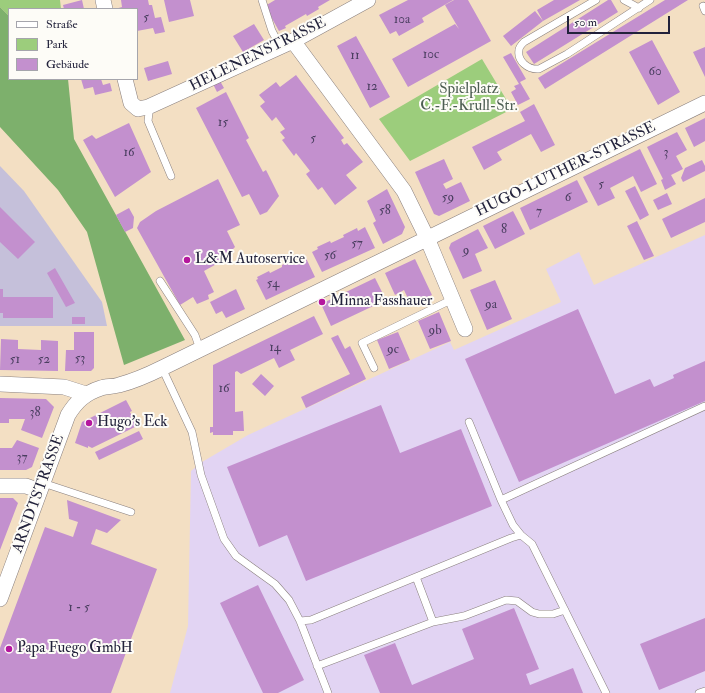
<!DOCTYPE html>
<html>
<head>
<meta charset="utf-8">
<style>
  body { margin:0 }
  #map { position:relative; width:705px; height:693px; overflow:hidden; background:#f3dfc3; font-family:"IM FELL Double Pica",serif }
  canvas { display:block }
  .legend { position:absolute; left:8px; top:8px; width:130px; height:72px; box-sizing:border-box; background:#fdfcf7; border:1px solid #a5a5ac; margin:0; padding:5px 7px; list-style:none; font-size:12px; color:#22223b }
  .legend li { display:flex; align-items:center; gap:8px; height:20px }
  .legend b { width:20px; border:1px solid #a5a5ac }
  .scale { position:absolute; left:567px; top:16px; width:103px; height:18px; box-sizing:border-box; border:2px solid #22223b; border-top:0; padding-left:5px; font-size:12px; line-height:14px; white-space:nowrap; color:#22223b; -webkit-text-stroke:3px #fdfcf7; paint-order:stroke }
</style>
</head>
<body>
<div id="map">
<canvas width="705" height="693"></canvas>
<ul class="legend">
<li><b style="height:5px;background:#fff"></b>Straße</li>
<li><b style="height:11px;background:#9ccd7c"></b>Park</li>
<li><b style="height:11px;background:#c390ce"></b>Gebäude</li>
</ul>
<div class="scale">50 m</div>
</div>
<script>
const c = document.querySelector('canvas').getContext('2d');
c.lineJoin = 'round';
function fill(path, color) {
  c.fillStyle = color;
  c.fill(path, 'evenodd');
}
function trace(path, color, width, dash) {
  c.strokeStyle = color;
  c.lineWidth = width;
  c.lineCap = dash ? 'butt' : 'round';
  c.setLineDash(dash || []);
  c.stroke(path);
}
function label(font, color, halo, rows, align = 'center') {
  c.font = font + ' "IM FELL Double Pica",serif';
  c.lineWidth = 4;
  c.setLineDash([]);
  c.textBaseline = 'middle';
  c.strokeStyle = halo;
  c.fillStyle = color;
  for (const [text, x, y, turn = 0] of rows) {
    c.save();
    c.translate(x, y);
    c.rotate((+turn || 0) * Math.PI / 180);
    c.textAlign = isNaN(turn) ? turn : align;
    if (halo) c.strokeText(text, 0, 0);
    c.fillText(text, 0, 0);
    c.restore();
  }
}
fill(new Path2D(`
  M705,235V693H170L188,626L191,471L202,462L248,435L450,342L454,350L561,302L546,269L579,252L594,285Z`), '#e2d4f3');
fill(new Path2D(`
  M0,166L24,191L102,302L107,326H0Z`), '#c5c0da');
fill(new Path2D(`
  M0,0H60L61,9H9V16L0,7Z
  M482,59L512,109L410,161L379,119Z`), '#9ccd7c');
fill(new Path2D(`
  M0,7L9,16V79H68L74,139L185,340L124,365L87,232L58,190L0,127Z`), '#7db06c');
fill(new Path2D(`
  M82,0L84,9H64L63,5Z
  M121,0H148L149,5H152L155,18L161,17L165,32L155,34L153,28L137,31V9H115L122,7Z
  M164,0H190L194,16L169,22Z
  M275,0H330L318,7L319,9L307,16L306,14L285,26L286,28L279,31L265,6Z
  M408,0H453L422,18L424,22L399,36L396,31L390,34L379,15Z
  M454,0H468L491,41L408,87L392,59L455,24L459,29L445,5Z
  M554,0H580L543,21L511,46L503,36L535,11L543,21L537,10Z
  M608,0H611L618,12L534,64L526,52Z
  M665,0H688L545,89L538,78Z
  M254,24L264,40L243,52L233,36Z
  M356,36L390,97L370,108L337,46Z
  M652,40L680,92L658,105L629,52Z
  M705,47V77L693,52Z
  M511,53L526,79L520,82L530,99L518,105L511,92L516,89L514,86L519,84L503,57Z
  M168,61L172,74L148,81L144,68Z
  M296,75L344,138L341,140L344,145L347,143L363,162L346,175L357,188L335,205L322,187L318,190L306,174L310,171L296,153L294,156L282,140L285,138L280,132L285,129L276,117L272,121L260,106L265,102L259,95L276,82L280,87Z
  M81,79H101L103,85L110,83L112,91L95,95L93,87L84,89Z
  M220,81L224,88L217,92L213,84Z
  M226,92L249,138L246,140L263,172L266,170L279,196L267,212L260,215L249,194L242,197L196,108Z
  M534,104L555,145L541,152L531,134L497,152L502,160L484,170L472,147L525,121L520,112Z
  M705,118V141L694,147L685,128Z
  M129,123L151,172L115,197L83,140L92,135L96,139Z
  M677,132L687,150L676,156L683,169L671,175L676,184L665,190L661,180L663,179L647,147Z
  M640,149L657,184L641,192L633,176L610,188L615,198L598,206L583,177Z
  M444,159L453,179L443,184L446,189L461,182L470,201L439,216L434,214L415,172Z
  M702,160L705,166V171L683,182L681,178L685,168Z
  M218,179L240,225L227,231L235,247L220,262L204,271L214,292L208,295L209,299L197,304L193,297L180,305L137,228L140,222L156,211Z
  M577,180L588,202L530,230L520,208Z
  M635,186L649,215L640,220L625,191Z
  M387,189L405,227L402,234L383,244L373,223L376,221L367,201Z
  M667,193L672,204L658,210L653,200Z
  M705,198V222L671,238L662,219Z
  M0,207L35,242L18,259L0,242Z
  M129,208L134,217L133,228L125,232L116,215Z
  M513,211L525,234L495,249L483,226Z
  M637,221L654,256L644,260L627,226Z
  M365,227L375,248L322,272L312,252L318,249L317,247L330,241L331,243L344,237L343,235L357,228L358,231Z
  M478,229L488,248L475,254L482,271L463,279L449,248L451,243Z
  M305,256L315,277L266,300L256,280L258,279L257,277L269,271L270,273L282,267V265L295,259L296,261Z
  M415,259L432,295L411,305L404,290L395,295L385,273Z
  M55,268L75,303L66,307L47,273Z
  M375,278L386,300L331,326L321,304Z
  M495,280L512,319L487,330L470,290Z
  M0,289H3V297H53V318H3V313H0Z
  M236,289L245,309L226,318L222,311L216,314L210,302Z
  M578,309L615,394L650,379L654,387L674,378L673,375L705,361V401L519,482L465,359Z
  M439,312L451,341L430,349L418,321Z
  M314,316L323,334L290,350L295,360L279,368L274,358L241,374L237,371L235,372V412L243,411L244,431H233V435H213V432L210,433V427H213V365Z
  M72,317H85V324H72Z
  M74,332H94V368L91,371H65L66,350H74Z
  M398,332L410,360L389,369L377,340Z
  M338,335L345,349L350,346L366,379L306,408L301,397L350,374L331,338Z
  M1,339L18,340V349L41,350V340L58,341V371L0,370Z
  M261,374L274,386L265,396L252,384Z
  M0,398L46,399L54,407L42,438L21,430L25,419H9V423H0Z
  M126,400L132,411L130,412L137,426L92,448L88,446V448L75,443L82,422Z
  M381,405L400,453L461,429L492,506L306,581L287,535L259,547L227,467Z
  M139,431L143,439L99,460L95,452Z
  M17,440L39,448L32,467L26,470H0V448H12Z
  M0,498H13L18,503L0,550Z
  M67,500L121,520L107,533L96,529L91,544L157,569L111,693H0V648L45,527L73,537L78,522L69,519Z
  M258,585L304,680L278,693H263L220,603Z
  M514,608L539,669L526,674L530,685L573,668L583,693H380L364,655L395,643L412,685L474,659L462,629Z
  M705,618V671L659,690L640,644Z`), '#c390ce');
const lane = new Path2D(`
  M262,0L272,31L280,46
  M596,0L524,42C522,44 519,47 519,50C517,61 528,70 539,69L567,54L650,0
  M624,0L639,8
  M703,6L705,11
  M148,107L149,113L148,121L171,176
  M160,281L195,335L200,349
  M162,368L192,432L201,475L224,539L236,556L275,584L289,600L300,621L328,693
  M374,368L362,343L453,299
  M469,422L501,500L513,525L521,535
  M43,483L131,512
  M501,500L705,406
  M300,621L311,620L511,538L521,535L532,544L606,693
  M433,622L464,616L506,600L517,601L532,612L539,614H553L565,610
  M317,666L433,622L416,577
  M699,693L705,691`);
const street = new Path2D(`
  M103,0L105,9
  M293,41L404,191L427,238L465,329
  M125,79L131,103L138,109L148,107L293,41L368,0
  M0,384L64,387L86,394
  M0,486H26L40,491
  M0,599L68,415C76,402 85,393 101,388C106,386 113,387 119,385C134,381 148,375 162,368L705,103`);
trace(lane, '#8a807f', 8);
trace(street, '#8a807f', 16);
trace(lane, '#fff', 7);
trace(street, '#fff', 15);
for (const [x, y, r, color] of [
  [187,260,4,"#b5179e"],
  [322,302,4,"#b5179e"],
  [89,423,4,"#b5179e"],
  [9,649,4,"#b5179e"]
]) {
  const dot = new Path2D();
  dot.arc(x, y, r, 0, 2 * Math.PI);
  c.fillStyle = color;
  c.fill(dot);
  trace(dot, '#fdfcf7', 1.5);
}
label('13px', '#4a3e60', null, [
  ["5",146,18],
  ["10a",402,20],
  ["10c",431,55],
  ["11",355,56],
  ["60",655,72],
  ["12",372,87],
  ["15",223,123],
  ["5",313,139],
  ["16",129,153],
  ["3",666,153],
  ["5",601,185],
  ["59",448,198],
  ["6",568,198],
  ["58",385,211],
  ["7",539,212],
  ["8",504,230],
  ["57",357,244],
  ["9",466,251],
  ["56",330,256],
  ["54",273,284],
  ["9a",491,305],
  ["9b",435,331],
  ["14",275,348],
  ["9c",393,350],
  ["53",80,359],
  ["51",15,360],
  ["52",44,360],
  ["16",224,389],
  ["38",35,413],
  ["37",22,458],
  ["1 - 5",79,608]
]);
label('15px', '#22223b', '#fdfcf7', [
  ["HELENENSTRASSE",258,55,-26],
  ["HUGO-LUTHER-STRASSE",566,170,-26],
  ["ARNDTSTRASSE",39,494,-70]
]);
label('15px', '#4d5e52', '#fdfcf7', [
  ["Spielplatz",469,90],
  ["C.-F.-Krull-Str.",469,107]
]);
label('15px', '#22223b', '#fdfcf7', [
  ["L&M Autoservice",195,260],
  ["Minna Fasshauer",330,302],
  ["Hugo's Eck",97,423],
  ["Papa Fuego GmbH",17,649]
], 'left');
</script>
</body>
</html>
